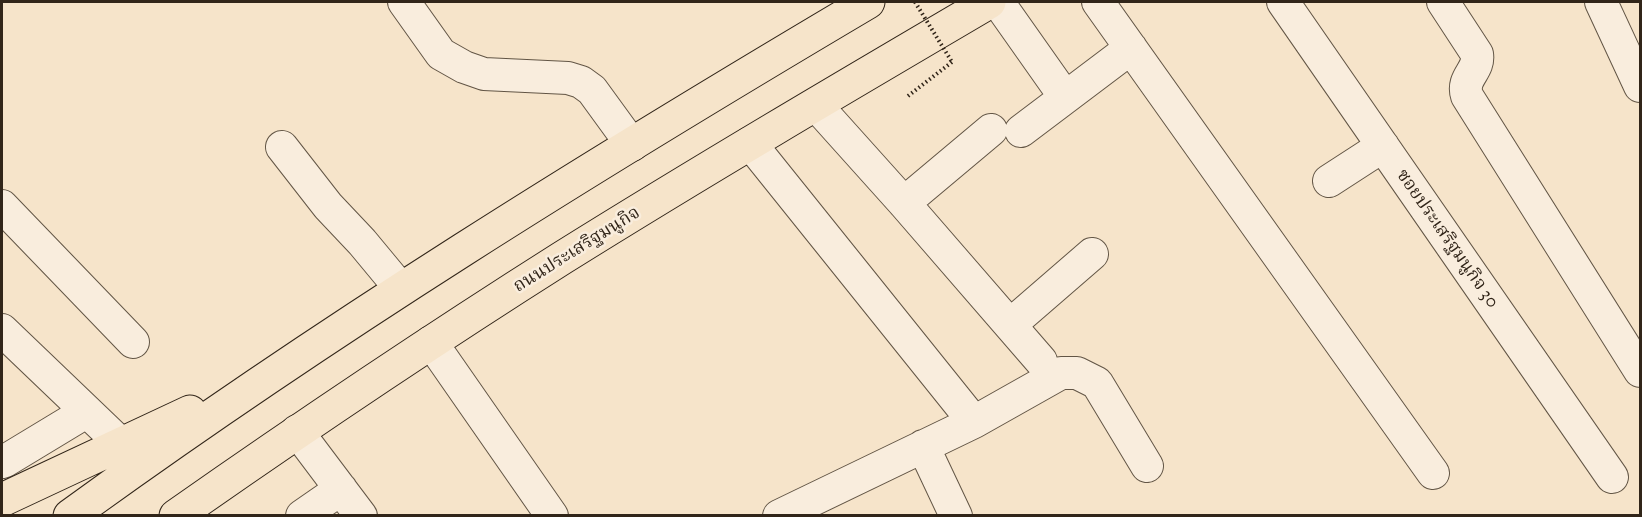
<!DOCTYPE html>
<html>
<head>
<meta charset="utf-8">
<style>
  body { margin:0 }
  #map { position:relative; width:1642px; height:517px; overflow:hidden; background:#f6e4ca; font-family:"IM FELL Great Primer",serif }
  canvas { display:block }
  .frame { position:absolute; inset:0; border:3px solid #312519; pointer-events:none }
</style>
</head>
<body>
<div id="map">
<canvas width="1642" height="517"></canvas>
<div class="frame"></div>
</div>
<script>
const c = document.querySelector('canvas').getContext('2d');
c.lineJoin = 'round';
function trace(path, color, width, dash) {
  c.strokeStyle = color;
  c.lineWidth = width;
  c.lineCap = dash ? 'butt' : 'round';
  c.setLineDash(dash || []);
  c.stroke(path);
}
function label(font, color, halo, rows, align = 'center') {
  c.font = font + ' "IM FELL Great Primer","Noto Serif Thai",serif';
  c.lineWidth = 5;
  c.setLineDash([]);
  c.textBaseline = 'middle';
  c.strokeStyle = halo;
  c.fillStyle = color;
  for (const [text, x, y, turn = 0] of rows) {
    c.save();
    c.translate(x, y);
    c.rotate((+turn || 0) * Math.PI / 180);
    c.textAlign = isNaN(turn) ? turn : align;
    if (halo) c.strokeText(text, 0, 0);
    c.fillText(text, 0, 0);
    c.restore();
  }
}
const minor = new Path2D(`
  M404,2L441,54L464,67L484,74L568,78L581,82L592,90L632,145
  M998,2L1065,97
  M1098,2L1433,473
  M1283,2L1612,477
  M1443,2L1477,54C1480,71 1461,77 1467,96L1640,371
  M1601,2L1640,86
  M816,105L904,203L1041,361
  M1021,131L1131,48
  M750,143L974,422
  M282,147L328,206L362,242L401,289
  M1329,181L1383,146
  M904,203L991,130
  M2,206L133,342
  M1010,325L1092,254
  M2,330L121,444
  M431,342L552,516
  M297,431L361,516
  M923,446L956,516
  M2,462L5,461L86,412
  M302,516L341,489
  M779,516L974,422L1061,373H1077L1097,383L1147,466`);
const major = new Path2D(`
  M2,500L190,412
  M70,516C326,330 596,163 868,2
  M176,516C303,427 431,341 562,258C703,170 846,86 989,2`);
trace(minor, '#625545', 34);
trace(major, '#312519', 35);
trace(new Path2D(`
  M908,96L952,62`), '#312519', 4, [1.5, 3]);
trace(minor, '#f9eddd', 32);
trace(major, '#f6e4ca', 33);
trace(new Path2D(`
  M915,2L952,62`), '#312519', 4, [1.5, 3]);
label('18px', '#312519', '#f9eddd', [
  ["ซอยประเสริฐมนูกิจ 30",1447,239,55],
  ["ถนนประเสริฐมนูกิจ",577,250,-32]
]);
</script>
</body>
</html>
